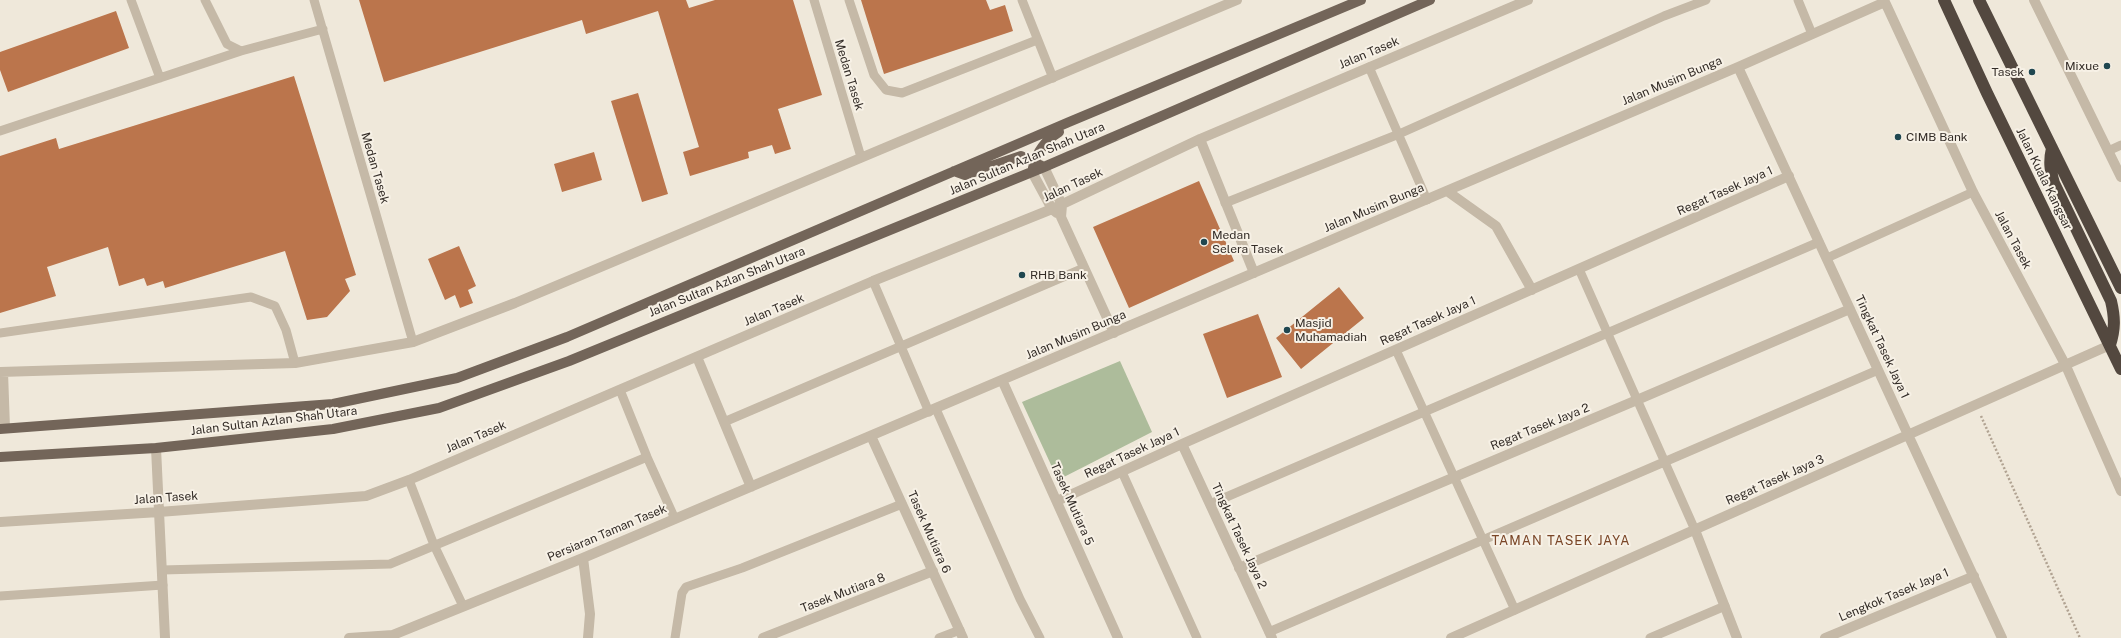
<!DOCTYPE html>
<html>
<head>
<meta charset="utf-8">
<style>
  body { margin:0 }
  canvas { display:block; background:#efe8da }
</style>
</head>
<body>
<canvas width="2121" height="638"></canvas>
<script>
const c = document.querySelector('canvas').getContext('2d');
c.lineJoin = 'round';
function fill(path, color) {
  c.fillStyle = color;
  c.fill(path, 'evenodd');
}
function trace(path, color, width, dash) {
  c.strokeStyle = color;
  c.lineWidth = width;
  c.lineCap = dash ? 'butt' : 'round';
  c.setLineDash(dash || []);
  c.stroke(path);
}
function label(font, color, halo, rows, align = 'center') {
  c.font = font + ' "Public Sans",sans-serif';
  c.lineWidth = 4;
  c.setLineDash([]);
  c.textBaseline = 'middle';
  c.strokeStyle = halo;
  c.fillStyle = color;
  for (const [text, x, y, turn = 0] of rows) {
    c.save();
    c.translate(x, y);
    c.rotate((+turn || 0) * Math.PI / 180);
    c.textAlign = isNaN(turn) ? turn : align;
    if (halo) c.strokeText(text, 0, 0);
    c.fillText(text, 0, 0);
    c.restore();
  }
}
fill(new Path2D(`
  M1120,361L1152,432L1058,480L1022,402Z`), '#adbc9b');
fill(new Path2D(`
  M359,0H686L689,8L715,0H793L822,95L778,109L791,149L775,154L772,145L748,152L749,158L690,176L683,152L699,147L658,11L586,34L582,20L384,82Z
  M861,0H986L990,10L1005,5L1013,31L884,74Z
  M116,11L129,48L8,92L0,70V52Z
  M294,76L356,275L345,279L350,291L327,317L307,320L285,251L165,288L163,281L147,286L144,278L119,286L108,247L47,267L56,296L0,313V156L56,138L59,149Z
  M638,93L668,194L642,202L611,101Z
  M594,152L602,180L562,192L554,164Z
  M1199,181L1234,261L1129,308L1093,227Z
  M459,246L476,286L468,290L473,303L460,308L455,295L445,300L428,259Z
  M1339,287L1364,318L1301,369L1276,338Z
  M1258,314L1282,377L1227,398L1203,334Z`), '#bb754c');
trace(new Path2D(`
  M1981,416L2080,638`), '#b1a392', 2.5, [2, 2]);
trace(new Path2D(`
  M131,0L160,78
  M205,0L227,44L241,51L323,29
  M314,0L413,342
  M814,0L861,157
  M849,0L874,75L886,90L902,93L1037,40
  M1022,0L1053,78
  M1798,0L1812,34
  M1369,67L1427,200
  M0,131L241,51
  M2108,151L2121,145
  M1225,203L1399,134L1664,16L1706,0
  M1827,258L1973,192
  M1579,269L1695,530
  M873,281L929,412
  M0,333L251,297L275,306L286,330L295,363
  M1396,350L1515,610
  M620,390L647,457L675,519
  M936,409L1020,599L1040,638
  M724,422L1084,268
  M1122,472L1197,638
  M409,480L434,545L463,606
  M1210,504L1819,242
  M162,570L390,564L647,457
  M0,596L163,585
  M1269,632C1473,546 1675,456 1878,370
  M675,638L682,593L686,587L742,568L902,504
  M939,638L960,630
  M1650,638L1725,606`), '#c5b9a7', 9);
trace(new Path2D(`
  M1884,0L1973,192L2066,366L2121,491
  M2034,0L2121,177
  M1738,67L2002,638
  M1200,139L1254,273
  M1044,167L1062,205L1061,217L1114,333
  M1032,172L1052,209L1057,213
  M1447,191L1496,226L1532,290
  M697,357L751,487
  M0,372L295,363L413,342L515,303L1237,0
  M3,372L5,428
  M1002,380L1118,638
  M871,436L963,638
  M1182,444L1272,638
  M156,448L165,638
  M1057,501L1182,444L1789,176
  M0,522L159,512L366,496L409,480L873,281L1052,209L1200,139L1528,0
  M1695,530L1737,638
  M583,558L590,614L588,638
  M1239,568C1443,481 1647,397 1850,309
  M349,638L393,635L583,558L1738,67L1885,2
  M763,638L933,571
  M1451,638L2110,345
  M1825,638L1974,576`), '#c5b9a7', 10);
trace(new Path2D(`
  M1033,168C1037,151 1045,141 1059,132
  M954,171L965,175L1021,156L1044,167
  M0,429L333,404L457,378L567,337L1069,122L1361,0
  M0,457L156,448L333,429L439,408L569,361L1044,167L1430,0`), '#736559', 10);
trace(new Path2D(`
  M1944,0L1987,93L2121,369
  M1979,0L2121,288
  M2052,148C2049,161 2050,170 2054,183L2111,301C2115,318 2115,329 2110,345`), '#53483f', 12);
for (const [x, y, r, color] of [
  [2107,66,4,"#204750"],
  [2032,72,4,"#204750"],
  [1898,137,4,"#204750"],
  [1204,242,4,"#204750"],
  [1022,275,4,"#204750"],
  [1287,330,4,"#204750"]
]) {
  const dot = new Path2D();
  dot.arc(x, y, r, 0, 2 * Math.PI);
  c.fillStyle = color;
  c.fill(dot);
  trace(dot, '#f7f1e6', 1.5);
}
label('12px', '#332c27', '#f7f1e6', [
  ["Jalan Tasek",1369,53,-23],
  ["Medan Tasek",849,75,73],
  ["Jalan Musim Bunga",1672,81,-23],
  ["Jalan Sultan Azlan Shah Utara",1027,159,-23],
  ["Medan Tasek",375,168,74],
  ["Jalan Kuala Kangsar",2044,179,64],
  ["Jalan Tasek",1073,185,-25],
  ["Regat Tasek Jaya 1",1725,191,-24],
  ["Jalan Musim Bunga",1374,208,-23],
  ["Jalan Tasek",2013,240,62],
  ["Jalan Sultan Azlan Shah Utara",727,282,-22],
  ["Jalan Tasek",774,310,-23],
  ["Regat Tasek Jaya 1",1428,321,-24],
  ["Jalan Musim Bunga",1076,335,-23],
  ["Tingkat Tasek Jaya 1",1882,347,65],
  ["Jalan Sultan Azlan Shah Utara",274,421,-7],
  ["Regat Tasek Jaya 2",1540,427,-22],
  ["Jalan Tasek",476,437,-23],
  ["Regat Tasek Jaya 1",1132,453,-25],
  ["Regat Tasek Jaya 3",1775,480,-24],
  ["Jalan Tasek",166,498,-4],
  ["Tasek Mutiara 5",1072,504,66],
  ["Tasek Mutiara 6",929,532,66],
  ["Persiaran Taman Tasek",607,533,-23],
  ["Tingkat Tasek Jaya 2",1239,536,65],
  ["Tasek Mutiara 8",843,593,-21],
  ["Lengkok Tasek Jaya 1",1894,595,-23]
]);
label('12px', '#332c27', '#f7f1e6', [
  ["Mixue",2099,66,"right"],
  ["Tasek",2024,72,"right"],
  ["CIMB Bank",1906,137],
  ["Medan",1212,235],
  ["Selera Tasek",1212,249],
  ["RHB Bank",1030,275],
  ["Masjid",1295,323],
  ["Muhamadiah",1295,337]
], 'left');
c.letterSpacing = '1px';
label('13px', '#7a4627', '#f7f1e6', [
  ["TAMAN TASEK JAYA",1561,541]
]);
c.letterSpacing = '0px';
</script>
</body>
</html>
